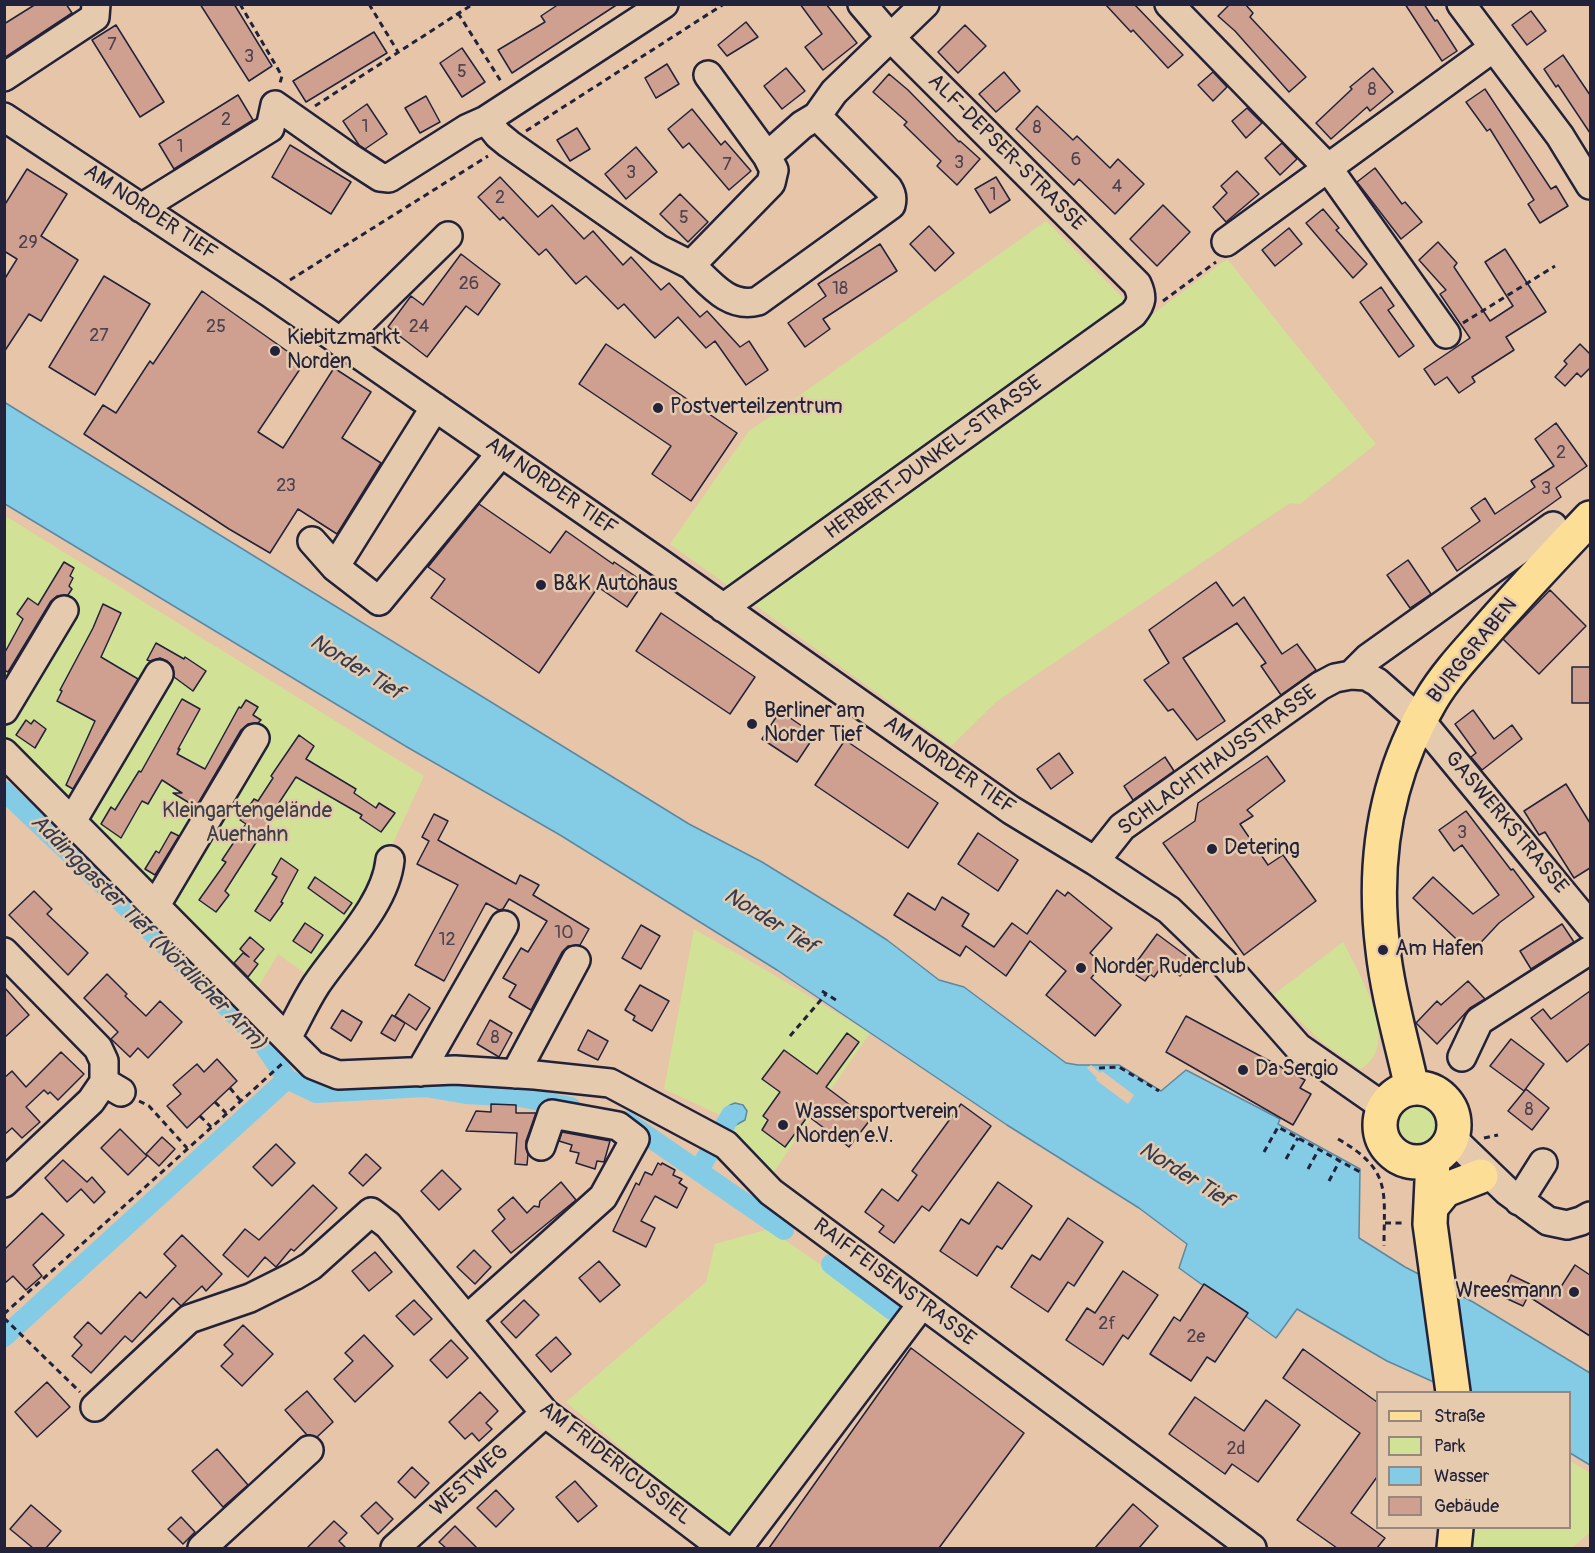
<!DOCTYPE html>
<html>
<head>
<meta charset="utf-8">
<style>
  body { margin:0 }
  #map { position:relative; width:1595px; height:1553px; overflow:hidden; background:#e6c5a9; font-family:Pangolin,sans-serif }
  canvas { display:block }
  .frame { position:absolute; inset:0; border:6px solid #22223b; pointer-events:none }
  .legend { position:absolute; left:1376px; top:1391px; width:195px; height:138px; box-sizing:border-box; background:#e6caad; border:2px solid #98877f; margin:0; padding:8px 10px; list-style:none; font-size:18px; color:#22223b }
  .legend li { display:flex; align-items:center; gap:12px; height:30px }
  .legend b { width:30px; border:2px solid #98877f }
</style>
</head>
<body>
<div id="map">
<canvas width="1595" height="1553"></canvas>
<div class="frame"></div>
<ul class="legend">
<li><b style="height:8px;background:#fcde96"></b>Straße</li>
<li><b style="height:16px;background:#d1e297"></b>Park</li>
<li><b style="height:16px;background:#84cce5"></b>Wasser</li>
<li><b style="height:16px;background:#cfa08f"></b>Gebäude</li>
</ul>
</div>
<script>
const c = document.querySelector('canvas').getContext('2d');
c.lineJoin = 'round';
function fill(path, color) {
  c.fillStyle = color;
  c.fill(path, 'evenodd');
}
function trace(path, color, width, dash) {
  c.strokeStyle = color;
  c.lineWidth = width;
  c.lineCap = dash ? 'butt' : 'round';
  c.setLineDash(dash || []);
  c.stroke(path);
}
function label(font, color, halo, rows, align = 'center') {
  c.font = font + ' Pangolin,sans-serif';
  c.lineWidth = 5;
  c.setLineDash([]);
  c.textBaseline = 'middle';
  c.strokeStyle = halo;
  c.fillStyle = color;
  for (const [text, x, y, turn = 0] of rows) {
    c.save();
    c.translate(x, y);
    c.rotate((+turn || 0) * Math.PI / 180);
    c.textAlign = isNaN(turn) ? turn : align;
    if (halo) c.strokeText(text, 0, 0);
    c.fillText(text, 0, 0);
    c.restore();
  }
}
fill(new Path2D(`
  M1046,221L1145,320L1227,259L1376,444L1300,504L1290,503L996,702L951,746L670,544L749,431Z
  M4,515L424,776L379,873L309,976L278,954L257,989L252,991L5,769Z
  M694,929L769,972L870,1033L771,1176L741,1149L718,1114L664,1089Z
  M1343,942C1358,972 1404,1046 1360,1069L1323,1043L1273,995Z
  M1399 1124a19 19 0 1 1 38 0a19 19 0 1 1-38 0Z
  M769,1229L895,1316L731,1539L566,1402L706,1282L715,1244Z
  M1570,1461L1590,1473V1532L1572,1548H1469L1471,1528H1570Z`), '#d1e297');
const water = new Path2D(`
  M4,402L689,824L762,862L848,915L887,940L939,980L964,987L1066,1063L1078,1065H1119L1161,1091L1186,1070L1280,1119L1278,1124L1360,1169L1359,1238L1405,1267L1473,1302L1590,1373V1465L1570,1453V1392H1456L1387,1361L1297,1309L1276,1338L1179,1268L1187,1244L1139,1208L1007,1125L777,970L560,835L407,747L5,504Z
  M735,1103L743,1105L747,1111L745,1120L734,1126L723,1124C722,1114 724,1106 735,1103Z`);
fill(water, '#84cce5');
trace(water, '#5d88a1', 1.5);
fill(new Path2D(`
  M1091,1065L1100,1073L1102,1071L1134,1095L1128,1104L1096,1080L1097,1078L1087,1068Z`), '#e6c5a9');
trace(new Path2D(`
  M4,791L117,898L261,1041L287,1079L4,1337
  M287,1079L316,1093L425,1087L466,1094L520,1097L571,1107
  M626,1121L784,1230
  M699,1170L731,1115
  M831,1264L892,1310`), '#84cce5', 20);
const building = new Path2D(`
  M36,4H66L72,13L4,58V24Z
  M200,4H234L272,66L249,81Z
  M559,4H618L512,73L498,50L545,22L541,16Z
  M800,4H826L857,43L823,70L805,47L822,34Z
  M1105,4H1134L1183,55L1168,68L1133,30L1131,32Z
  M1230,4H1245L1253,13L1250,17L1306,77L1289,92L1235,31L1218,16Z
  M1405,4H1424L1435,21L1437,20L1457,51L1442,61Z
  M1531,11L1546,31L1527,45L1512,25Z
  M746,22L758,37L727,56L718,45Z
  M116,25L164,102L140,117L92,40Z
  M965,25L986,46L958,73L938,52Z
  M374,32L387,53L306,102L293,81Z
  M462,48L485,82L462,97L440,63Z
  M1563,55L1590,95V133L1558,85L1556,87L1544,69Z
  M667,64L679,84L656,98L645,78Z
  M786,68L805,91L782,109L764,86Z
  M1373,68L1393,92L1370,111L1367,107L1331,139L1316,123L1352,89L1350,87Z
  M1004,72L1020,91L996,112L979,94Z
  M1213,72L1227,87L1213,101L1198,85Z
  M889,74L908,90L959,142L960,141L980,159L957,185L937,166L941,161L904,125L907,122L873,92Z
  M1485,89L1551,189L1556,186L1568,206L1540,223L1528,204L1534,200L1490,129L1487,131L1466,102Z
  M238,95L253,120L174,169L159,144Z
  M426,96L440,122L420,133L405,108Z
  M367,104L387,134L365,149L359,145L343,121Z
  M1037,106L1073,140L1077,136L1110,168L1118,159L1144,184L1115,214L1079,179L1074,185L1016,129Z
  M1247,108L1262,123L1246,138L1232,121Z
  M692,109L721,145L725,141L751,171L729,190L689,143L683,148L668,129Z
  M577,128L590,149L570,161L557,140Z
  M1282,143L1297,159L1280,175L1265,158Z
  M290,145L351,182L331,214L272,177Z
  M636,147L657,172L626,199L605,174Z
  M1375,168L1402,204L1405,202L1422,222L1401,239L1357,182Z
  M27,169L67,194L41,236L78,260L41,321L29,314L4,352V280L17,259L4,251V206Z
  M1237,171L1259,194L1226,222L1213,207L1227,193L1221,186Z
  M500,177L538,217L552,205L584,239L593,231L623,265L631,257L661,290L669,283L700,317L707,311L740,347L749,341L768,370L746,385L715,341L706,348L678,317L655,338L624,304L618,309L586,276L576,284L546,249L539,255L503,217L500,220L478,197Z
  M996,177L1010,200L990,213L975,189Z
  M680,194L708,222L688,242L660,214Z
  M1163,205L1190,232L1157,266L1130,239Z
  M1323,209L1339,228L1336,230L1367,264L1353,278L1306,223Z
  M929,226L954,253L935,271L910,244Z
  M1289,228L1302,244L1275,266L1262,250Z
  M1438,242L1457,263L1454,267L1490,321L1513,306L1485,262L1505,249L1546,312L1506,337L1514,350L1472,377L1475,382L1459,393L1447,377L1435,385L1424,369L1470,338L1440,294L1446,290L1419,260Z
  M880,244L897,271L823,319L830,329L805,347L788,323L826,296L818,284Z
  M461,254L500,284L478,315L466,306L427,357L388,327L411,296L423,305Z
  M104,276L150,304L95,395L49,367Z
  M1381,287L1394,306L1388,310L1414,346L1399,357L1360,302Z
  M202,291L304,363L258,432L283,448L334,368L371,392L342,438L381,463L337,534L298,509L270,553L229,529L84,434L103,405L116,413L150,361L153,364Z
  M606,344L737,433L691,501L652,474L671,446L579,384Z
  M1580,344L1590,354V368L1581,377L1577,373L1565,386L1555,377L1567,364L1564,361Z
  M1556,423L1587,466L1556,488L1561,497L1457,571L1442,548L1480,521L1471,508L1485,498L1495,514L1535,487L1531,481L1554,466L1535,439Z
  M479,504L550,553L566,531L613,564L614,562L644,582L627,607L598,587L539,673L431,598L445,579L428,567Z
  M1408,560L1431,594L1410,608L1387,575Z
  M64,562L74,568L70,576L73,578L69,586L72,589L68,595L57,596L51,601L8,672L4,670V654L23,619L17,614L28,598L38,605Z
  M1216,582L1233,606L1244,597L1282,654L1297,644L1316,670L1281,695L1261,666L1266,663L1237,623L1183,658L1225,721L1197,740L1173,709L1168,711L1144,680L1169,663L1149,630Z
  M1550,590L1586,626L1539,674L1503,639Z
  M103,604L121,613L101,657L138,679L73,789L66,785L95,721L57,701L62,691L60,690L93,628Z
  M661,613L755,677L730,714L636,651Z
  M156,643L184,659L185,657L206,671L193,691L174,677L173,667L167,661L160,658L150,661L147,660Z
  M1572,667H1590V703H1572Z
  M182,699L200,709L178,749H180L177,754L205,769L239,707L241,708L246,700L258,707L253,715L261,720L258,723L248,724L241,730L196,807L173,793H182L162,780L148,804L142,801L121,838L101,824L111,807L115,810L139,771L141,772Z
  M1473,710L1494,739L1512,725L1522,739L1482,770L1471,757L1476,753L1455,724Z
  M780,711L815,735L797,762L762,739Z
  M26,720L31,724L34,720L46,729L35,748L16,735Z
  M299,735L314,746L306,759L356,789L354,793L376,808L379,803L395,813L381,832L360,818L362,815L296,777L273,812L275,813L225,891L229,895L216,912L199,900L226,862L222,860L246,824L240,820L254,799L258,801L273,778L271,776Z
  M845,740L938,803L908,848L815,785Z
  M1059,753L1073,773L1051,789L1037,769Z
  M1267,756L1285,781L1247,810L1253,816L1240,824L1268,865L1283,855L1316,901L1244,955L1163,843L1195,821L1198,803Z
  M1165,757L1174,771L1133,800L1124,786Z
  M1566,784L1590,823V868L1574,878L1545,832L1539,835L1524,811Z
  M1466,811L1511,870L1513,869L1534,897L1499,923L1471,953L1413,898L1433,877L1473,914L1499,895L1462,845L1454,851L1439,830Z
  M434,814L448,821L438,840L516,884L520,875L539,885L533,895L589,929L580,945L568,946L562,952L531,1010L509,997L516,985L503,978L521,948L528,952L547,921L509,899L503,909L499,910L486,903L444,981L415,965L458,885L417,864L429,841L422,837Z
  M171,832L179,836L155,875L145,869L156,851L159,853Z
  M978,833L1018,860L998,891L958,864Z
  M281,858L298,870L281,902L283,903L270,921L255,911L277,877L272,874Z
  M315,877L352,903L344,914L308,888Z
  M1057,890L1065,896L1068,892L1112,928L1090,953L1103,964L1091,978L1121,1005L1095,1036L1046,995L1066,971L1030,941L1006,976L966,946L960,956L894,915L908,893L935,910L942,897L969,914L962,926L994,947L1012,923L1027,934Z
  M34,891L52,909L47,914L88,953L68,975L9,915Z
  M305,923L323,935L311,953L293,941Z
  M1562,924L1574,942L1531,969L1520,951Z
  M641,925L660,936L641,969L622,958Z
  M1157,934L1192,960L1180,976L1169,968L1166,971L1161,967L1154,977L1150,974L1145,981L1130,971Z
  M250,937L264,949L254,961L258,964L248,977L234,963L243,953L249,957L240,949Z
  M107,974L127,994L125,996L146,1016L160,1001L182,1022L148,1058L138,1048L130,1057L111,1039L118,1032L84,998Z
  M1468,981L1485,999L1470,1008L1437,1044L1416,1023L1437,1001L1441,1005Z
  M640,985L669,1001L652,1031L633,1020L635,1016L625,1010Z
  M4,987L29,1015L4,1038Z
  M1590,991V1043L1567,1062L1531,1018L1543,1009L1551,1019Z
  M409,994L430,1008L416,1030L395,1016Z
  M342,1010L362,1022L351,1041L331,1028Z
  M392,1015L405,1023L395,1041L381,1033Z
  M1186,1016L1305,1080L1300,1088L1311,1094L1293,1125L1166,1052Z
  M490,1020L512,1033L499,1057L477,1044Z
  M588,1030L608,1041L598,1060L578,1050Z
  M847,1033L859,1042L826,1087L870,1120L849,1147L808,1116L785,1147L762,1130L768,1120L763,1116L780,1092L762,1079L784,1050L817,1074Z
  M1511,1039L1544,1064L1524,1091L1490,1066Z
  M61,1052L84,1074L58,1100L50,1092L48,1094L44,1090L26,1107L40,1122L22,1138L12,1128L4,1135V1078L12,1071L26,1087Z
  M217,1059L237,1081L187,1128L167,1106L181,1094L173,1085L197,1064L204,1072Z
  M1526,1089L1549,1108L1532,1130L1508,1111Z
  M491,1104L516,1105V1113H536L526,1141V1148L528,1154L527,1165L515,1164L517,1133L466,1131L476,1111L491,1112Z
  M961,1104L991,1126L929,1211L922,1206L894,1243L879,1232L884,1226L865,1212L882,1189L898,1201L917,1175L912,1171Z
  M120,1129L147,1156L128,1175L101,1148Z
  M562,1132L610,1141L604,1162L597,1161L595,1169L576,1163L579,1153L570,1151L572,1145L559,1141Z
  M162,1137L175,1149L159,1166L146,1154Z
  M276,1144L295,1163L272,1186L253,1167Z
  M366,1154L381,1168L363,1186L349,1173Z
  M63,1160L87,1182L92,1177L105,1192L94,1203L81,1189L67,1202L45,1178Z
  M658,1163L661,1165L662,1163L675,1170L673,1175L682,1179L679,1183L687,1188L677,1208L655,1196L641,1221L655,1228L646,1247L613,1231L636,1183L639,1185L645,1172L652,1175Z
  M442,1170L461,1189L439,1210L421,1191Z
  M561,1182L576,1200L511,1253L492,1231L505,1219L498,1210L513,1197L527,1213L534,1206L539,1207L540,1201Z
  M998,1182L1032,1206L1002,1249L997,1246L977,1276L940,1251L961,1219L969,1224Z
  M313,1185L337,1208L294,1251L291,1249L276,1267L265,1257L248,1277L223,1255L245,1229L259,1240Z
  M42,1213L64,1235L33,1265L42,1276L26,1290L13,1276L4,1284V1250Z
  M1068,1218L1103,1242L1074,1286L1068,1282L1048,1312L1011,1287L1032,1255L1040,1260Z
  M182,1235L222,1274L206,1291L202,1286L181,1306L173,1298L132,1342L125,1336L91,1373L72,1356L82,1345L74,1337L88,1322L101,1334L140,1292L146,1298L176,1266L164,1254Z
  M474,1250L491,1267L475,1284L457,1267Z
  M375,1252L392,1272L369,1291L352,1271Z
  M599,1261L620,1285L600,1302L579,1278Z
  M1575,1265L1590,1275V1336L1528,1296L1523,1306L1501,1296L1511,1275L1555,1296Z
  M1123,1271L1158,1295L1128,1339L1123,1335L1103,1365L1066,1340L1087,1308L1095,1313Z
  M1204,1284L1248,1313L1215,1362L1207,1357L1191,1381L1150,1354L1174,1317L1180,1321Z
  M414,1300L432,1319L414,1335L396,1316Z
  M524,1300L539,1315L516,1338L501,1322Z
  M243,1325L273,1354L242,1386L221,1366L233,1354L224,1345Z
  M364,1335L393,1366L355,1402L334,1379L353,1361L345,1353Z
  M556,1337L571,1354L551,1372L536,1355Z
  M451,1340L468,1358L447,1378L430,1360Z
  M911,1348L1024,1433L939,1548H769Z
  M1303,1349L1377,1402V1477L1351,1513L1385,1538L1377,1548H1337L1297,1520L1360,1433L1283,1378Z
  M47,1382L70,1407L37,1437L15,1412Z
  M307,1391L333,1422L317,1437L307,1435L285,1410Z
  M480,1392L498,1411L486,1423L492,1429L479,1441L472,1433L465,1439L449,1422Z
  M1195,1397L1244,1431L1266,1400L1300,1425L1258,1482L1232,1464L1225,1474L1169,1434Z
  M217,1449L248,1485L223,1507L192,1471Z
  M412,1467L429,1483L415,1498L398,1482Z
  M575,1481L597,1506L578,1522L556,1497Z
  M496,1490L514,1509L496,1527L477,1508Z
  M376,1502L393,1519L378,1534L361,1516Z
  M1133,1504L1158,1526L1139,1548H1095Z
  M31,1505L61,1531L46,1548H33L10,1529Z
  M181,1517L195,1532L183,1544L168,1529Z
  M334,1521L347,1533L339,1541L346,1548H307Z
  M455,1526L477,1548H446L439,1542Z`);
fill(building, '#cfa08f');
trace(building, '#22223b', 1.5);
const minor = new Path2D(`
  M1169,4L1328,168L1446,334
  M1461,4L1560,136L1590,185
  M708,75L767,156
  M4,77L95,17L96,4
  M817,116L888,188C892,194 893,198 891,205L758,301C729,309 710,283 691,265L771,183L774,170L767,156L802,125L817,116L834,92L925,4
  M4,117L270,293L660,563L1011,810L1095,861L1169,910L1223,962L1298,1047L1384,1107
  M486,120L498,135L509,144L659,249L691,265
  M141,208L270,128L275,105L349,157L380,177L389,178L468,128L486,120L664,4
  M1226,242L1493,48
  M340,342L448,236
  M435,407L335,567L379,601L501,453
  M312,541L335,567
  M723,608L1133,314C1142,303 1143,297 1137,284L891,38L862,4
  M1351,675L1368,658L1553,526
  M4,710L64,610
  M4,753L313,1065L338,1075L455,1070L535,1075L610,1083L726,1145L771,1192L1252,1548
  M72,821L159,674
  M1095,861L1122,827L1320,686L1335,678L1351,675L1366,676L1377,682L1421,721L1590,926
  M156,905L255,738
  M4,952L98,1048L104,1061V1082
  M287,1038C297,1020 305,1002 316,985C340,949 386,904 390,860
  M1462,1057L1479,1021L1590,950
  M420,1072L504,925
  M515,1074L576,960
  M1452,1138L1507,1191L1548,1221L1567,1225L1581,1221L1590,1216
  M4,1183L91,1101L104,1082L121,1092
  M1519,1201L1543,1163
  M467,1319L603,1197L635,1139L618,1126L552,1114L541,1146
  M95,1407L189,1319L250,1298L294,1276L311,1266L371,1212L388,1225L545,1413L723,1548
  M202,1548L309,1450
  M395,1548L545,1413
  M738,1548L922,1304`);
const major = new Path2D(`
  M1380 1125a37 37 0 1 1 74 0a37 37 0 1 1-74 0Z
  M1412,1088C1402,1042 1388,996 1383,950C1372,861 1385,777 1431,700C1444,678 1462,658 1479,639C1515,597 1552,558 1590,518
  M1433,1159L1430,1224L1453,1392
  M1432,1206L1445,1190L1481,1176
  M1454,1548L1456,1528`);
trace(minor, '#22223b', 32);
trace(major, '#22223b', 38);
trace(new Path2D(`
  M130,4H135
  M240,4L282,76L280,83
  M369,4L398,52
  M458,13L502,83
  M315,106L473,4
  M526,131L724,4
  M290,280L488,156
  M1163,301L1216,262
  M1463,323L1555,266
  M822,991L836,1000
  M790,1036L826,994
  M1099,1068L1119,1067L1159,1091
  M1435,1079C1451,1091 1462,1100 1465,1121
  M230,1088L240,1100
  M139,1101L149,1106L187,1148
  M215,1102L226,1113
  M200,1116L211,1127
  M1366,1123L1377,1152L1401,1174L1406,1182
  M1484,1138L1498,1135
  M1338,1139C1392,1170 1384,1191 1384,1246
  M1264,1152L1278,1127L1360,1172
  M1286,1159L1298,1138
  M1308,1169L1319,1149
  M1329,1181L1340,1160
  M1385,1223H1405
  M4,1314L283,1063
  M4,1318L80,1392`), '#22223b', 3, [6, 4.5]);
trace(minor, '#e6caad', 27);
trace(major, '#fcde96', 33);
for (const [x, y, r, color] of [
  [275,351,6,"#22223b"],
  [658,408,6,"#22223b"],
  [541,585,6,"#22223b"],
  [752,724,6,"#22223b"],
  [1212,849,6,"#22223b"],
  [1383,950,6,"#22223b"],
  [1081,968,6,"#22223b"],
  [1243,1070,6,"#22223b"],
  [783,1125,6,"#22223b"],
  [1574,1292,6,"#22223b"]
]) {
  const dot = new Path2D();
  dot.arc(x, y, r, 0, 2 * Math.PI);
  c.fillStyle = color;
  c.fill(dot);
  trace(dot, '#e6caad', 2);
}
label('18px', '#4d4250', null, [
  ["7",112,45],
  ["3",249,57],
  ["5",462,72],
  ["8",1372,90],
  ["2",226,120],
  ["1",365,127],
  ["8",1037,128],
  ["1",180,147],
  ["6",1076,160],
  ["3",959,163],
  ["7",727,165],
  ["3",631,173],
  ["4",1117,187],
  ["1",993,195],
  ["2",500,198],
  ["5",684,218],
  ["29",28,243],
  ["26",469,284],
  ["18",840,289],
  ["25",216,327],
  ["24",419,327],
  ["27",99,336],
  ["2",1561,453],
  ["23",286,486],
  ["3",1546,489],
  ["3",1462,833],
  ["10",564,933],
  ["12",447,940],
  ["8",495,1038],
  ["8",1529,1110],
  ["2f",1107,1324],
  ["2e",1196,1337],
  ["2d",1236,1449]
]);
label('21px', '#22223b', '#e6caad', [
  ["ALF-DEPSER-STRASSE",1006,153,45],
  ["AM NORDER TIEF",150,213,34],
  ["HERBERT-DUNKEL-STRASSE",934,458,-36],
  ["AM NORDER TIEF",551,487,35],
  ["BURGGRABEN",1473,651,-51],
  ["SCHLACHTHAUSSTRASSE",1218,761,-36],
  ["AM NORDER TIEF",949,766,35],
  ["GASWERKSTRASSE",1506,823,50],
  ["RAIFFEISENSTRASSE",894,1283,37],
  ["AM FRIDERICUSSIEL",615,1464,38],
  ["WESTWEG",470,1481,-42]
]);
label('21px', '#22223b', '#e6caad', [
  ["Kiebitzmarkt",287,339],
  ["Norden",287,363],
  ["Postverteilzentrum",670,408],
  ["B&K Autohaus",553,585],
  ["Berliner am",764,712],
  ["Norder Tief",764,736],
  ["Detering",1224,849],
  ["Am Hafen",1395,950],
  ["Norder Ruderclub",1093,968],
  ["Da Sergio",1255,1070],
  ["Wassersportverein",795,1113],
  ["Norden e.V.",795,1137],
  ["Wreesmann",1562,1292,"right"]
], 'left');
label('21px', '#3c3f49', '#e6caad', [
  ["Kleingartengelände",247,812],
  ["Auerhahn",247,836]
]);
label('italic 22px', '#313c54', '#e6caad', [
  ["Norder Tief",356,668,32],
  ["Norder Tief",770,922,32],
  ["Addinggaster Tief (Nördlicher Arm)",148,933,45],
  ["Norder Tief",1185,1176,32]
]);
</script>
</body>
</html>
